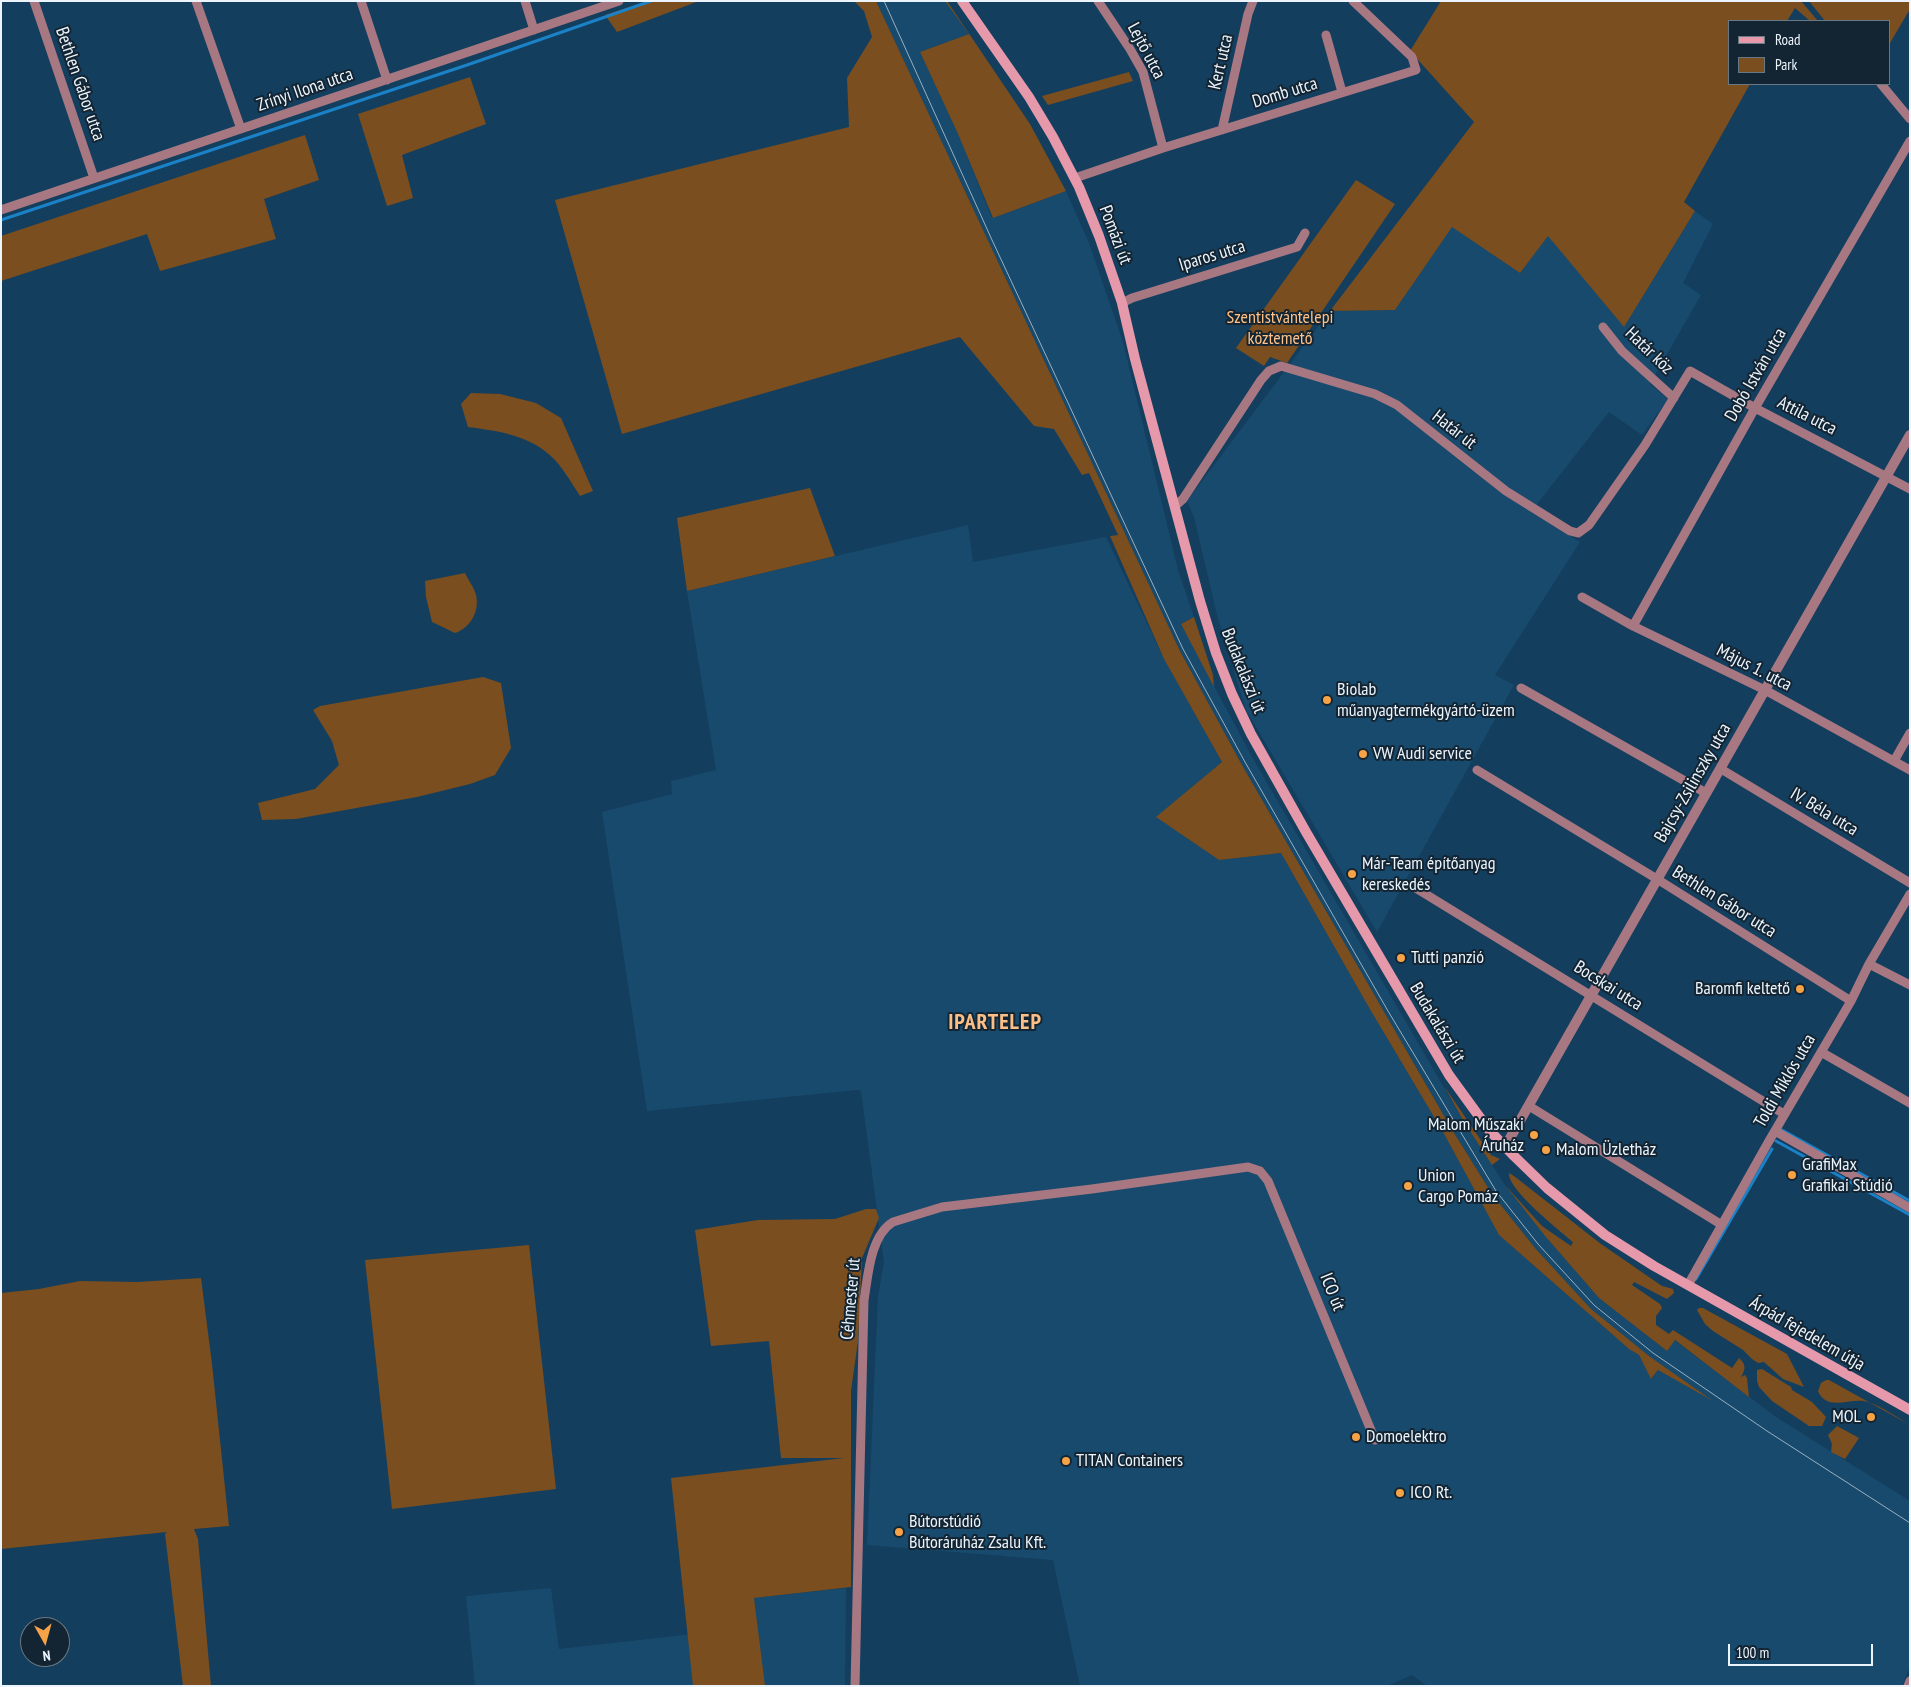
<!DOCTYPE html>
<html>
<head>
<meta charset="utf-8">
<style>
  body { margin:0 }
  #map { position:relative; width:1911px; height:1687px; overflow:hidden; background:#143e5e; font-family:"PT Sans Narrow",sans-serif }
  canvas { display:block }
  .frame { position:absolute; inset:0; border:2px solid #ecf5fd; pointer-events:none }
  .legend { position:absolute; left:1728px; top:20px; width:162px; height:65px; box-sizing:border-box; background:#132432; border:1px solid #6a7883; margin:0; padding:6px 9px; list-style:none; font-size:15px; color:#ecf5fd }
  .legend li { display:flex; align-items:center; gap:10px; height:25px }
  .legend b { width:25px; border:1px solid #6a7883 }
  .north { position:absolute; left:20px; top:1617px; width:50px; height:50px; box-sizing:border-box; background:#132432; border:1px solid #6a7883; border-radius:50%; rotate:173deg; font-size:14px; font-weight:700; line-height:20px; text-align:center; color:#ecf5fd }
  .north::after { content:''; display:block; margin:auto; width:18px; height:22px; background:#f6a247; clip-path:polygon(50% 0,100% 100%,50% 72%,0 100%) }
  .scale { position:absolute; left:1728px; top:1644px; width:145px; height:22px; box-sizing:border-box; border:2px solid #ecf5fd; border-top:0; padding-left:6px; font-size:15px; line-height:18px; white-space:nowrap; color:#ecf5fd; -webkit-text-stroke:4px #132432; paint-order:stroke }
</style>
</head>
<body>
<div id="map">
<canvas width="1911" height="1687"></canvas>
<div class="frame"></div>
<ul class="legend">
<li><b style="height:6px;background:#e599aa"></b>Road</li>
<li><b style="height:14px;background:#7a4e1f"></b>Park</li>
</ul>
<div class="north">N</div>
<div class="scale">100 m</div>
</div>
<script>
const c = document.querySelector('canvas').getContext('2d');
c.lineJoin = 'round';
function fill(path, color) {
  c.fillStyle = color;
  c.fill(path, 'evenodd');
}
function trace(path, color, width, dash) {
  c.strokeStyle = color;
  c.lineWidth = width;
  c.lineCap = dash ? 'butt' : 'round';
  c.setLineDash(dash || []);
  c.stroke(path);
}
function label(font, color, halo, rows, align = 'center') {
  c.font = font + ' "PT Sans Narrow",sans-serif';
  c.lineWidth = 4;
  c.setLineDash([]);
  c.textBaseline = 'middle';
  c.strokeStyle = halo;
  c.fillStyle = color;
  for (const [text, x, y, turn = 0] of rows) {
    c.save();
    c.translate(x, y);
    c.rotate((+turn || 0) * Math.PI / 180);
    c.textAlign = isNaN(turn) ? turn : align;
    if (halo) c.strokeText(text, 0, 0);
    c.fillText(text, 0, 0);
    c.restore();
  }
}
fill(new Path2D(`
  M876,1H945L969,34L920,52L958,134L992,218L1066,191L1089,243L1123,342L1178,570L1194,617L1181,624L1252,757L1464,1122L1505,1185L1545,1236L1599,1298L1667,1351L1674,1340L1776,1417L1910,1501V1666L1902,1686H1427L1412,1675L1387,1686H1080L1053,1560L867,1545L878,1296L884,1262L861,1091L857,1090L647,1111L602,812L672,794L671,781L716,770L687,591L968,525L973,562L1106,537L1164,659L1222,762L1157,817L1219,860L1281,853L1368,1006L1443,1132L1499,1235L1629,1349L1639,1355L1652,1379L1658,1370L1710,1399L1649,1356L1591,1309L1535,1248L1492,1194L1451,1128L1242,765L1180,651Z
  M1695,211L1713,224L1683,283L1701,295L1650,384L1668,399L1642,435L1609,412L1531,512L1580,542L1495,675L1514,685L1377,932L1246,710L1217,615L1194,517L1187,501L1330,311L1395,310L1452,226L1520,273L1548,235L1624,327Z
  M551,1588L559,1649L756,1627L761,1663L754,1598L846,1588L845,1686H475L466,1596Z`), '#174a6d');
fill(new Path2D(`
  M648,1H699L617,32L605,15Z
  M854,1H876L1180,651L1242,765L1451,1128L1492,1194L1535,1248L1591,1309L1649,1356L1713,1401L1658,1370L1651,1379L1639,1355L1629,1349L1499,1235L1443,1132L1368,1006L1281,853L1219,860L1156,817L1222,762L1164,659L1110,536L1118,535L1089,473L1082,475L1054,429L1034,426L960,337L622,434L555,200L849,127L847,78L872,37L864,11Z
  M945,1H947L1030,124L1066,191L993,218L958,134L920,52L969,34Z
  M1441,1H1801L1818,21H1810L1795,8L1787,21H1730V84H1750L1684,202L1695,211L1624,327L1548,236L1520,273L1452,227L1395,310L1330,311L1474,122L1410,51Z
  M1809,1H1910V9L1890,43V21H1825Z
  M1129,72L1133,81L1048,105L1042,96Z
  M470,77L486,124L402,155L413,198L387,206L358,114Z
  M305,135L319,180L264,199L276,239L160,271L147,234L1,281V236Z
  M1356,180L1395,204L1287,363L1270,357L1264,366L1236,348Z
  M471,393L500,394L536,403L561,418L593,491L580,496C572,484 564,469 553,458C530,435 498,431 468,427L461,404Z
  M810,488L835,556L687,591L677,518Z
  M465,573C468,580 474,587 476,595C480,611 470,628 455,633L432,622L426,597L425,581Z
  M1194,617L1213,675L1214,687L1181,624Z
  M483,677L501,683L511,748L495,775L470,784L417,797L296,819L262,820L258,803L315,789L339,765L332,741L313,710L320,706Z
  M1444,1086L1491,1155L1500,1159L1492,1165L1464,1122Z
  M1509,1173L1514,1176L1601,1244L1662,1286L1673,1289L1674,1293L1667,1299L1634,1282L1632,1285L1660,1304L1662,1308L1656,1316V1325L1669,1334L1673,1330L1732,1368L1739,1358C1746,1364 1746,1369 1741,1377L1745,1375L1747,1378L1749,1397L1675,1340L1667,1351L1599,1298L1545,1236L1505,1185L1542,1226L1571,1246L1573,1242C1560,1231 1507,1189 1509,1173Z
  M866,1209H876L879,1218L862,1258L858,1341L851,1391V1587L754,1598L765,1686H693L671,1478L844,1458H781L769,1341L711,1346L695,1230L758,1220L835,1219Z
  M529,1245L556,1489L392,1509L365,1260Z
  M201,1278L212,1364L229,1526L194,1529L198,1539L211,1686H183L165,1534L167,1532L1,1549V1293L39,1289L80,1281L137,1282Z
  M1699,1308H1703L1787,1354L1804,1387L1783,1379L1764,1362L1758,1363L1752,1359L1743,1350L1713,1331L1705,1324L1697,1310Z
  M1762,1369L1791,1387L1792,1390L1812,1402L1826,1417L1822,1426H1809L1772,1401L1759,1387L1757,1381V1370Z
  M1826,1380H1829L1910,1425C1897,1417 1882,1407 1868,1402C1852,1396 1827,1413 1818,1391L1821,1383Z
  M1837,1426L1859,1438L1845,1459L1831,1452L1832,1444L1828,1435Z`), '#7a4e1f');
trace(new Path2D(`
  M1,220L467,65L651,1
  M1782,1130L1910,1201
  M1776,1141L1910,1215
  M1696,1279L1772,1149`), '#1b82c8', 3);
trace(new Path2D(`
  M34,1L94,178
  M196,1L241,129
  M361,1L387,80
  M525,1L534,30
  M1098,1L1130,49L1143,72L1163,148
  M1326,35L1342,92
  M1881,84L1910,119
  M1222,130L1248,14L1253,1
  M1075,178L1163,148L1416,70L1412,57L1353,1
  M1,210L619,1
  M1122,303L1132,298L1297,247L1305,233
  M1603,327L1622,351L1674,398
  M1175,506L1183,499L1261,380L1269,371L1281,366L1375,394L1397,405L1506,491L1570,531L1578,533L1589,525L1645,445L1690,371L1755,408L1910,489
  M1582,597L1633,626L1765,690L1910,770
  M1633,626L1755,408L1910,141
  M1521,688L1706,793
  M1894,761L1910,733
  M1721,769L1910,883
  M1477,770L1657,879L1851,1001
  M1414,887L1784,1114
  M1869,964L1910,985
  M1821,1052L1910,1103
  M1529,1106L1722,1225
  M1775,1131L1910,1208
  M1688,1285L1769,1141L1851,1001L1869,964L1910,894
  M855,1686L864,1300C868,1276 870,1236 893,1222L942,1207L1092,1189L1248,1167L1260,1171L1268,1181L1375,1440
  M1908,1686L1910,1681`), '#a87882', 9);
trace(new Path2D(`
  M1505,1147L1910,435`), '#a87882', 10);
trace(new Path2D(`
  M962,1L1029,97L1053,137L1079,187L1099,236L1122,303L1135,359L1200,601L1216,653L1232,694L1251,734L1306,832L1449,1075L1489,1130L1514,1156L1547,1188L1605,1235L1654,1266L1910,1410`), '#e599aa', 10);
trace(new Path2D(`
  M884,1L992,240L1183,649L1245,762L1388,1011L1496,1191L1538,1244L1594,1305L1653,1353L1767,1431L1910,1523`), '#9ab0c1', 1);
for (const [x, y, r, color] of [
  [1327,700,5,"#f6a247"],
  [1363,754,5,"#f6a247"],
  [1352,874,5,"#f6a247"],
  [1401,958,5,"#f6a247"],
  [1800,989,5,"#f6a247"],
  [1534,1135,5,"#f6a247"],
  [1546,1150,5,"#f6a247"],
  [1792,1175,5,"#f6a247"],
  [1408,1186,5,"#f6a247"],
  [1871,1417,5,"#f6a247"],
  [1356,1437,5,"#f6a247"],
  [1066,1461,5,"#f6a247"],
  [1400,1493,5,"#f6a247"],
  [899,1532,5,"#f6a247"]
]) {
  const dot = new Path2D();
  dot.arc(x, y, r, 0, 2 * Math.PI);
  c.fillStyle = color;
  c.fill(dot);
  trace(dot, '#132432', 2);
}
label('18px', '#ecf5fd', '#132432', [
  ["Lejtő utca",1146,51,62],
  ["Kert utca",1221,62,-77],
  ["Bethlen Gábor utca",80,84,71],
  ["Zrínyi Ilona utca",305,90,-19],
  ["Domb utca",1285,93,-17],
  ["Pomázi út",1115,235,69],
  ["Iparos utca",1212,256,-17],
  ["Határ köz",1649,351,44],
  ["Dobó István utca",1756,375,-60],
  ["Attila utca",1807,416,27],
  ["Határ út",1454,430,38],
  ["Május 1. utca",1754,668,27],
  ["Budakalászi út",1243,671,68],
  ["Bajcsy-Zsilinszky utca",1693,783,-60],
  ["IV. Béla utca",1824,812,31],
  ["Bethlen Gábor utca",1724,902,32],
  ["Bocskai utca",1608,986,32],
  ["Budakalászi út",1437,1023,59],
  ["Toldi Miklós utca",1785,1081,-60],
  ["ICO út",1332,1292,68],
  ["Céhmester út",851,1299,-85],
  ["Árpád fejedelem útja",1807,1334,30]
]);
label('18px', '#ffc389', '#132432', [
  ["Szentistvántelepi",1280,318],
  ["köztemető",1280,339]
]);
label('18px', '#ecf5fd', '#132432', [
  ["Biolab",1337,690],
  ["műanyagtermékgyártó-üzem",1337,711],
  ["VW Audi service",1373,754],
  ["Már-Team építőanyag",1362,864],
  ["kereskedés",1362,885],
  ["Tutti panzió",1411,958],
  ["Baromfi keltető",1790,989,"right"],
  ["Malom Műszaki",1524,1125,"right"],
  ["Áruház",1524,1146,"right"],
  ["Malom Üzletház",1556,1150],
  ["GrafiMax",1802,1165],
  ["Grafikai Stúdió",1802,1186],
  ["Union",1418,1176],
  ["Cargo Pomáz",1418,1197],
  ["MOL",1861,1417,"right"],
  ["Domoelektro",1366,1437],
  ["TITAN Containers",1076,1461],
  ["ICO Rt.",1410,1493],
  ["Bútorstúdió",909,1522],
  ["Bútoráruház Zsalu Kft.",909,1543]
], 'left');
c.letterSpacing = '1px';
label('bold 22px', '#fabf86', '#132432', [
  ["IPARTELEP",995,1023]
]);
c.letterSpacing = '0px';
</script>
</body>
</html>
